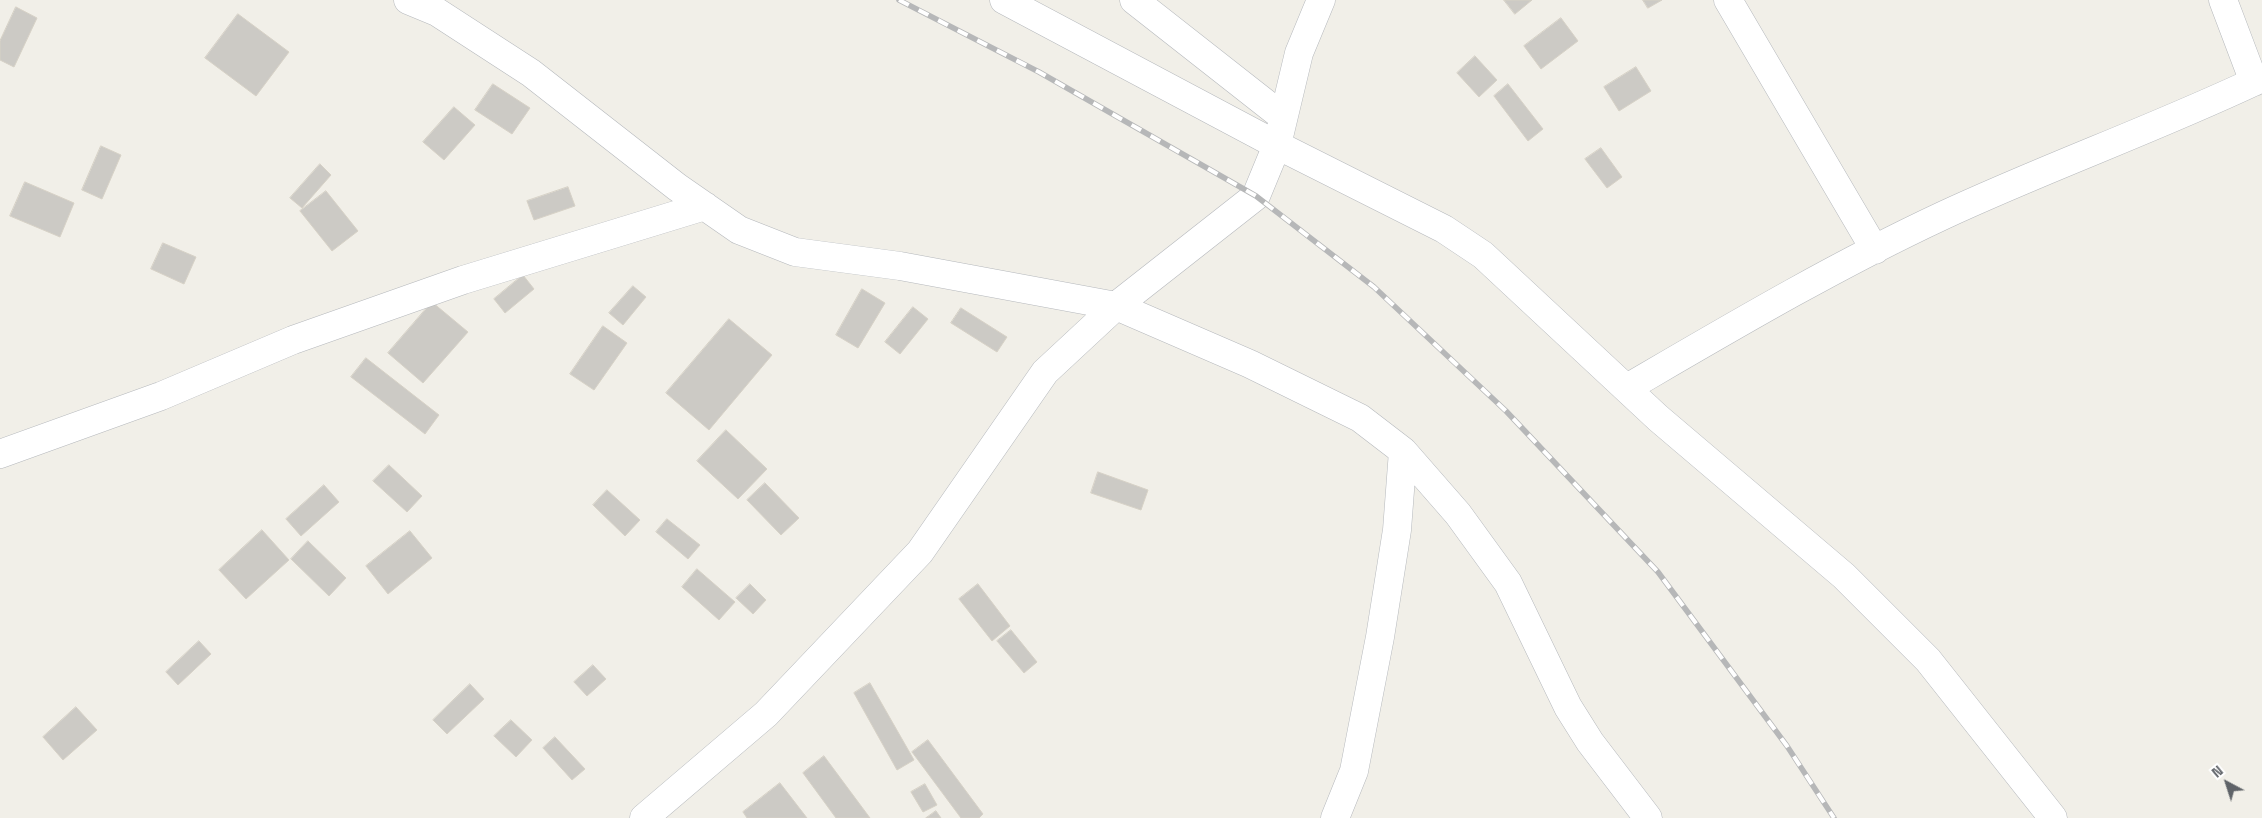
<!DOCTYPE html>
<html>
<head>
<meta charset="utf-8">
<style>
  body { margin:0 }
  #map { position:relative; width:2262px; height:818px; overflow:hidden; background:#f1efe8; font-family:"Space Grotesk",sans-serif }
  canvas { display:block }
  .north { position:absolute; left:2202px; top:758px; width:50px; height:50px; -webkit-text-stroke:4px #fff; paint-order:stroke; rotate:320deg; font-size:14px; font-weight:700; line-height:20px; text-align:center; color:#5f6368 }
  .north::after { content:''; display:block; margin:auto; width:18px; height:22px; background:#5f6368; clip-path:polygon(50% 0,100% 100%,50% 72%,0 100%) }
</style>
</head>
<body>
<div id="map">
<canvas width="2262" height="818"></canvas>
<div class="north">N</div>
</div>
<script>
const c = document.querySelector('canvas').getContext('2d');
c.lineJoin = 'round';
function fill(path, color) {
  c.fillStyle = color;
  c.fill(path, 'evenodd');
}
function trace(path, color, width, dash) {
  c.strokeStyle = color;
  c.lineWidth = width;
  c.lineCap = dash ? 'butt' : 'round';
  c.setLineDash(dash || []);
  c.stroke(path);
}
const building = new Path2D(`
  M1504,0H1532L1515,14Z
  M1643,0H1662L1648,8Z
  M16,7L37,18L14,67L0,60V41Z
  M238,14L289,52L256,96L205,58Z
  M1561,18L1578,41L1541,69L1524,46Z
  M1475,56L1497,80L1479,97L1457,73Z
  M1636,67L1651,91L1619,111L1604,87Z
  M493,84L530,108L512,134L475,110Z
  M1508,84L1543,129L1528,141L1494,96Z
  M454,107L475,125L444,160L423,142Z
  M101,146L121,155L102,199L82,190Z
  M1601,148L1622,177L1607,188L1585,159Z
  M320,164L331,175L302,208L290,198Z
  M25,182L74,203L60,237L10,216Z
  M568,187L575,206L534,220L527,201Z
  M326,191L358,231L332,251L300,211Z
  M163,243L196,257L184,284L151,269Z
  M523,275L534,289L505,313L494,299Z
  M633,286L646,297L623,325L609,313Z
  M862,289L885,303L858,348L836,335Z
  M432,302L468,332L423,383L388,353Z
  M913,307L928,319L900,354L885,342Z
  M961,308L1007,337L997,352L951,323Z
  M729,319L772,355L709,430L666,393Z
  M603,326L627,343L594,390L570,374Z
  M366,358L439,415L425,434L351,377Z
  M726,430L767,469L738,499L697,461Z
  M389,465L422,496L407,512L373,481Z
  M1098,472L1148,490L1141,510L1091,493Z
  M765,483L799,518L781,535L747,500Z
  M324,485L339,502L301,536L286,519Z
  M607,490L640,520L625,536L593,505Z
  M667,519L700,545L688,559L656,532Z
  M262,530L289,560L246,599L219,570Z
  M410,531L432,558L388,594L366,566Z
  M308,541L346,578L329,596L291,559Z
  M697,569L735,602L719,620L682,587Z
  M750,584L766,600L753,614L736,598Z
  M978,584L1010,626L992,641L959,599Z
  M1011,630L1037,662L1024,673L997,641Z
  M199,641L211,654L178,685L166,672Z
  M593,665L606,679L587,696L574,682Z
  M870,683L914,760L897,770L854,693Z
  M470,684L484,699L447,734L433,720Z
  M76,707L97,730L63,760L43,737Z
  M511,720L532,740L516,757L494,736Z
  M555,737L585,769L572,780L543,748Z
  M928,740L983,814L979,818H961L912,752Z
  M824,756L870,818H836L803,773Z
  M780,783L807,818H747L743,812Z
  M925,784L937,805L923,812L911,792Z
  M936,811L941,818H926Z`);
fill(building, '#cccac5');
trace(building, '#d6d1c6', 1);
const minor = new Path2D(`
  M408,0L437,12L531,73L677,187L739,230L795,252L900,266L1116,306L1250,364L1360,418L1403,451L1458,514L1508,583L1568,707L1590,742L1648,818
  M1004,0L1277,145L1444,229L1483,255L1658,418L1844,576L1928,660L2053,818
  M1134,0L1283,117
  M1728,0L1875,250
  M2223,0L2254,82
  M1627,388C1730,328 1833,267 1942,216C2047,167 2157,128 2262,78
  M0,454L161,396L293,340L463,280L705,206
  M644,818L766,714L920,552L1045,372L1116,306L1256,196L1277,145L1299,53L1321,0
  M1335,818L1354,771L1380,637L1397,530L1403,451`);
trace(minor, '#b5b8bc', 29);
trace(minor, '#fff', 28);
const rail = new Path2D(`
  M899,0L1039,72L1256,196L1374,287L1506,411L1658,572L1787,746L1834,818`);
trace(rail, '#b6b7b8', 5.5);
trace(rail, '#fff', 4, [11]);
</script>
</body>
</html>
